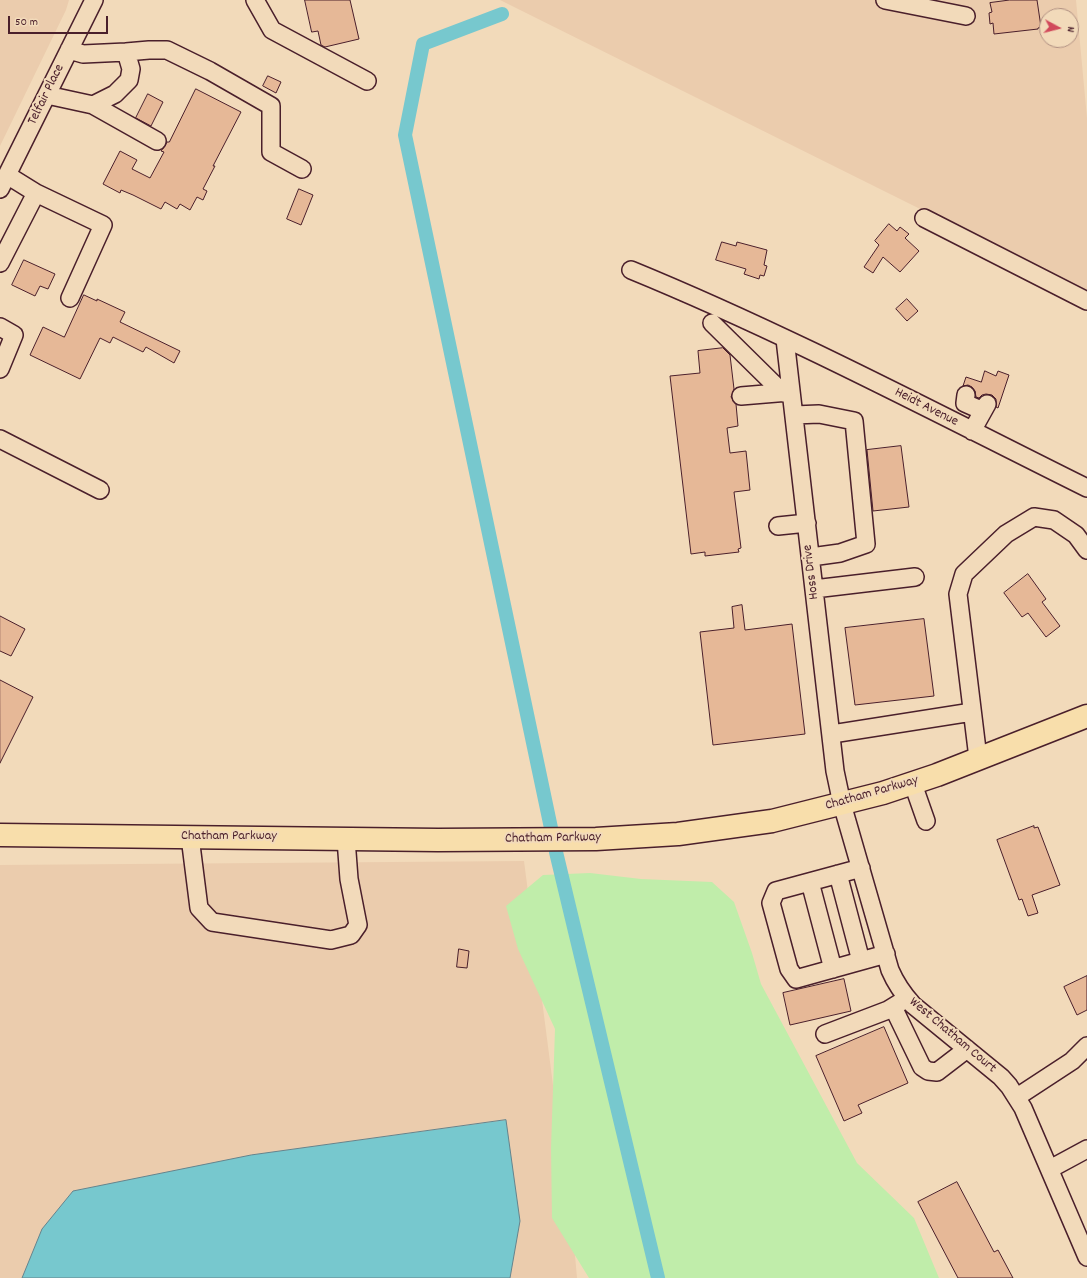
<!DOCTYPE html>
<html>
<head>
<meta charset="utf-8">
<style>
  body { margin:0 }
  #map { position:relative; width:1087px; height:1278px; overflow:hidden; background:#f2daba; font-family:Dekko,sans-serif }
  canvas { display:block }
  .north { position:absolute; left:1039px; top:8px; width:40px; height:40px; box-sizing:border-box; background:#f2daba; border:1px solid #af8f81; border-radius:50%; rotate:97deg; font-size:11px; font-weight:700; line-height:16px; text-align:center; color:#4a1f2b }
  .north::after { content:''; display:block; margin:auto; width:14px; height:18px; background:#d1495b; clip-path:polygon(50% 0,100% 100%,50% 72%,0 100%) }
  .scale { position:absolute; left:8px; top:16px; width:100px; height:18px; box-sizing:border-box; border:2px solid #4a1f2b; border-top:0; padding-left:5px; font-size:12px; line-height:14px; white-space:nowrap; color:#4a1f2b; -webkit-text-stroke:3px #f2daba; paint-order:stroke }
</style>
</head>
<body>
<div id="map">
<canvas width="1087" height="1278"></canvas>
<div class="north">N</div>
<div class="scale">50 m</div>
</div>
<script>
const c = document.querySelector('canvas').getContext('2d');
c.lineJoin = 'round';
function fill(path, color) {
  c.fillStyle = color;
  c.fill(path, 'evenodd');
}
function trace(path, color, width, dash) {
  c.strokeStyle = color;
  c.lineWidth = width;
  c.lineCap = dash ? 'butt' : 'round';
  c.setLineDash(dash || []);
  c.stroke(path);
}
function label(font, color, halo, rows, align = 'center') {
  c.font = font + ' Dekko,sans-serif';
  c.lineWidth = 4;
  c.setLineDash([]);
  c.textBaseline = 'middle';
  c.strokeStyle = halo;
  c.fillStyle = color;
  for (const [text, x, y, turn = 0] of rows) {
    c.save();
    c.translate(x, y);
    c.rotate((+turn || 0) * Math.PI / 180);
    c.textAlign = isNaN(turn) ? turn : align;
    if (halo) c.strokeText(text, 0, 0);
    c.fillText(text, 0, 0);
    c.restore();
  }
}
fill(new Path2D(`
  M0,0H69L66,10L0,146Z
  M500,0H1076L1087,118V292ZM1047,16H1071V40H1047Z
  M524,861L575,1255L577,1278H0V865Z`), '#ebccad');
fill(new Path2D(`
  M590,873L641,879L712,882L734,902L752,953L761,984L857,1163L914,1218L939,1278H589L552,1218L551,1148L555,1029L518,949L506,906L543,875Z`), '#c0edaa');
const water = new Path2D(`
  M506,1120L520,1221L510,1278H22L42,1229L73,1191L251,1155Z`);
fill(water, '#77c8ce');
trace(water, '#65848d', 1);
trace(new Path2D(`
  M502,14L423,44L405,135L551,828
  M556,852L658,1278`), '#77c8ce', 14);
const building = new Path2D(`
  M305,0H350L359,39L325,47L321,45L318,31L312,32Z
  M1010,0H1037L1041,27L1038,28V29L994,34L993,23L990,24L989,13L992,12L990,3Z
  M268,76L281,82L276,93L263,86Z
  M196,89L241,112L213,166H215L203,189L207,191L203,200L197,197L190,210L180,204L177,209L165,202L161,209L133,195L121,190L120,193L103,184L120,151L137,160L132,169L150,178L164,152L161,151L165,146L167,142H169Z
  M148,94L163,102L151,126L136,118Z
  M299,189L313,195L301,225L287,219Z
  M889,224L897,231L900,227L909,234L905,238L919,251L900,272L883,257L873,273L864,267L879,245L875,241Z
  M722,242L736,246L737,242L767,250L764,265L767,266L764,276L760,275L759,279L744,274L746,269L716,260Z
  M24,260L55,274L48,289L40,286L35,296L12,285Z
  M84,295L97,301V299L125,312L120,322L180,351L174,363L146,347L143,352L113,337L110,343L100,338L80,379L30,355L43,327L64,337Z
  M907,299L918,311L907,321L896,309Z
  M723,348L730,355L734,389L731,397L736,404L738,426L727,428L730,453L746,451L750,490L734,492L741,548L738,549L739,552L705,556V552L691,554L670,376L700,373L698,351Z
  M985,371L996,376L998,371L1009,375L998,408L996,407V399L992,395L986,394L982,395L979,398L976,397L975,391L972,387L968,385L963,386L966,377L981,382Z
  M901,446L909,507L873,511L867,450Z
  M1028,574L1046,599L1042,602L1060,626L1046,637L1028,613L1022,617L1004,593Z
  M742,605L745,630L792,624L805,734L713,745L700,632L734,628L732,607Z
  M0,616L25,629L11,656L0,651Z
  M924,619L934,696L855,705L845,628Z
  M0,680L33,697L0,763Z
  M1034,826V828L1038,827L1060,885L1032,895L1038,913L1028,916L1022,899L1019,900L997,840Z
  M459,949L469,951L467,968L457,967Z
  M1087,976V1010L1077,1015L1064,987Z
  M844,979L851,1011L790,1025L783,993Z
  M884,1027L908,1083L858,1105L862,1113L844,1121L816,1056Z
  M957,1182L994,1252L998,1250L1013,1278H958L918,1202Z`);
fill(building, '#e6b897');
trace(building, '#4a1f2b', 1);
const minor = new Path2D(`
  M255,0L272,30L367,81
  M885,0L966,16
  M126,52L149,50H167L210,71L271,106V152L302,169
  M47,95L93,105L115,94L129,80L131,69L126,52L83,54L69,50
  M93,105L157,141
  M0,189L94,0
  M36,193L103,225L70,298
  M924,218L1087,301
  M0,263L36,193L7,175
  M631,270C787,334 936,413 1087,488
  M712,323L783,393
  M0,327L14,335L0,369
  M785,339L835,771L842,804L890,970C896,984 903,994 913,1005L1001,1077L1009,1086L1023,1108L1087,1257
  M966,395L965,403L983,411
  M741,396L789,392
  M794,415L819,414L854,421L866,544L840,553L811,557
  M972,431L987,404
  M0,439L100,490
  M778,526L807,523
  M814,589L915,577
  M832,734L972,712
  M978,758L958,594L964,574L1006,534L1034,517L1054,520L1076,535L1087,550
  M913,784L926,821
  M190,837L199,908L212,922L331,940L351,935L358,925L349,879L346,839
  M861,868L776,891L771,903L789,969L796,979L886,954
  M838,874L861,961
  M810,882L833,969
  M893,1007L922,1067L928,1071L937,1072L967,1049
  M825,1034L888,1010L901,1002
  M1017,1097L1072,1061L1087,1046
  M1050,1169L1087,1149`);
const major = new Path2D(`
  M0,835L438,840L596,839L678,834L772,821L883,793L937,775L1087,716`);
trace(minor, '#4a1f2b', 20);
trace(major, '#4a1f2b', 25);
trace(minor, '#f2daba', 17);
trace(major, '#f8deab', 22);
label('14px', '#4a1f2b', '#f2daba', [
  ["Telfair Place",47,95,-64],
  ["Heidt Avenue",926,408,27],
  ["Hoss Drive",812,572,-97],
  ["Chatham Parkway",872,794,-16],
  ["Chatham Parkway",229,837],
  ["Chatham Parkway",553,839,-1],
  ["West Chatham Court",952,1036,40]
]);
</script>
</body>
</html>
